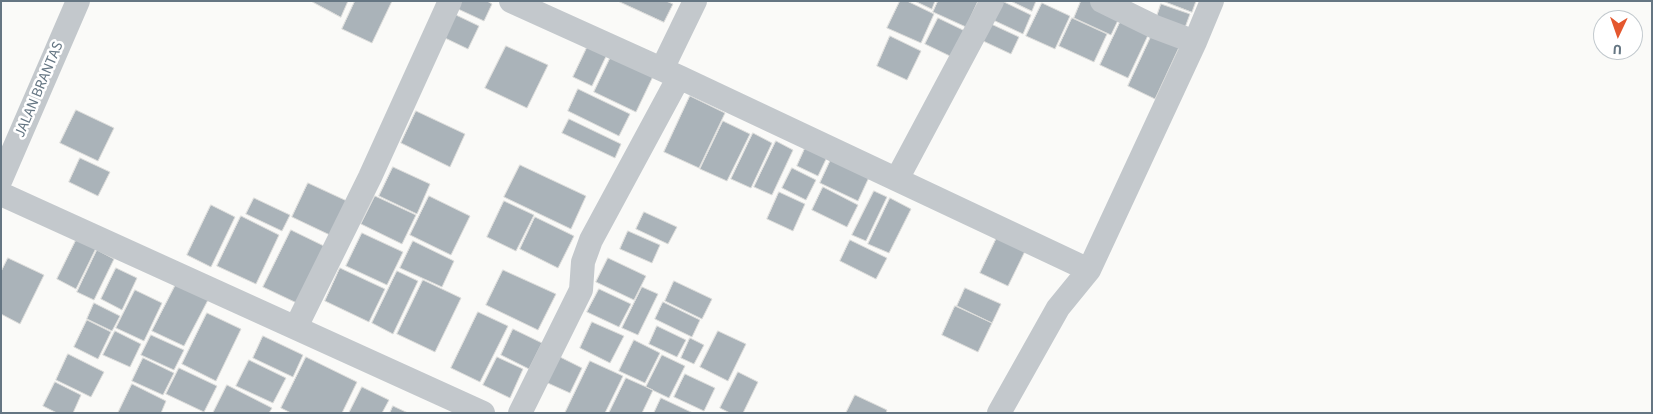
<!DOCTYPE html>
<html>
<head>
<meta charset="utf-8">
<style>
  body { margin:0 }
  #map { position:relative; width:1653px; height:414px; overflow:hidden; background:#fafaf8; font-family:"Source Sans 3",sans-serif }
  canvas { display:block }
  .frame { position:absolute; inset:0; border:2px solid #657683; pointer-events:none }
  .north { position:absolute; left:1593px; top:10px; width:50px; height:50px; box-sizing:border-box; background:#fff; border:1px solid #c1c8cd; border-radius:50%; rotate:183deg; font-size:14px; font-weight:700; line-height:20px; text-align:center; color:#657683 }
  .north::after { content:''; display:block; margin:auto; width:18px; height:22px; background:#e4572e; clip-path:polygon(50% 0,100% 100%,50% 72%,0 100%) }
</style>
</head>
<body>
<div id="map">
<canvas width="1653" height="414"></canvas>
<div class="frame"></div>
<div class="north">U</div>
</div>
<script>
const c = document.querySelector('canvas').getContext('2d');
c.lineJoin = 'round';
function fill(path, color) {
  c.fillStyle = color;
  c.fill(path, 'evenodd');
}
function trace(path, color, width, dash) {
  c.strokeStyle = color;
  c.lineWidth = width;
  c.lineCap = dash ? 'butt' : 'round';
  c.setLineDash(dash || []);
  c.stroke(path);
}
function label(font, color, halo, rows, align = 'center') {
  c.font = font + ' "Source Sans 3",sans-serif';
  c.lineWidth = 5;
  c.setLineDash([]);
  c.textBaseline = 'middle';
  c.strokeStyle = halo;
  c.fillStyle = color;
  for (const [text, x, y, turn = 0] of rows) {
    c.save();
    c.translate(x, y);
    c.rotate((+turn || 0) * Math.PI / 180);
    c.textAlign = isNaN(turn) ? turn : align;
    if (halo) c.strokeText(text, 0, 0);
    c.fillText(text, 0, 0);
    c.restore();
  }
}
const building = new Path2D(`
  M311,1H348L341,17Z
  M355,1H392L372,43L342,29Z
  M462,1H487L492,4L484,21L458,9Z
  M618,1H666L673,4L664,22Z
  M900,1H907L934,14L921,43L887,28Z
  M915,1H935L932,9Z
  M938,1H978L966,27L933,12Z
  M1002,1L1031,15L1023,34L991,19Z
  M1011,1H1036L1032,11Z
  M1081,1H1089L1120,16L1111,35L1074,18Z
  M1163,1H1196L1192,12Z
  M1042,3L1070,16L1055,49L1026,36Z
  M1161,4L1190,14L1183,33L1155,22Z
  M456,15L479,26L468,49L445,38Z
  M938,18L965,31L952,57L925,44Z
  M1072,18L1107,34L1094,62L1059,46Z
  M1122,18L1150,31L1128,78L1100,65Z
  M989,23L1019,37L1011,54L981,40Z
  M1154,30L1181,43L1155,99L1128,86Z
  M890,36L921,51L907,80L877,66Z
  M591,39L610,48L592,86L573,77Z
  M506,46L548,65L527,108L485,88Z
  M614,50L656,70L636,112L594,92Z
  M578,89L630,114L619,136L568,111Z
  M690,96L725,113L699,168L664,152Z
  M76,110L114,128L98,161L60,143Z
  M416,111L465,134L450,167L401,143Z
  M569,119L621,144L615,158L562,133Z
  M723,121L750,134L727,181L700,169Z
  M753,133L772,143L751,188L731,179Z
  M776,141L793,150L772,195L754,187Z
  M806,146L827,157L818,176L797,166Z
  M832,157L870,175L858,201L820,183Z
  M80,158L110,172L98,196L69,182Z
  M520,165L586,196L571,229L504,197Z
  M393,167L430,184L417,214L379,196Z
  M792,168L816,180L806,200L782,188Z
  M308,183L349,202L332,236L292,217Z
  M823,187L858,205L847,227L812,210Z
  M874,191L887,197L866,241L852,235Z
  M779,192L805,204L793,231L767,219Z
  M375,196L416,215L402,244L361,224Z
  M429,196L470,216L451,255L410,235Z
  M254,198L290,215L282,231L246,214Z
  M890,198L911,209L889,253L868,244Z
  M504,201L534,215L516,251L487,237Z
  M211,205L235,217L211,267L187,255Z
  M644,212L677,227L668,244L636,229Z
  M241,216L279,235L256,284L217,266Z
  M535,217L574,236L558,268L520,249Z
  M291,230L328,248L301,305L263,287Z
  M628,231L660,245L652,263L620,249Z
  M80,232L99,242L76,289L57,279Z
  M362,233L403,252L387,285L346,266Z
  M999,233L1027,247L1008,286L980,273Z
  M850,240L887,258L876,279L840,261Z
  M413,241L454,261L442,287L400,268Z
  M97,250L114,259L94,300L77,292Z
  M8,258L44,275L20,324L1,314V272Z
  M608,258L646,276L634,300L596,282Z
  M116,268L137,278L122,310L101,299Z
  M340,268L385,289L369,322L325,301Z
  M503,270L556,294L538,330L486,305Z
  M397,271L418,281L393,334L372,323Z
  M423,280L461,298L435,352L397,334Z
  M674,281L712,299L702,319L665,301Z
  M176,284L208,300L184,346L152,331Z
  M642,287L658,294L638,335L622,328Z
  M965,288L1001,304L992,323L957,306Z
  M599,289L631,304L619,327L587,312Z
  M135,290L162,303L144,341L116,328Z
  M663,302L700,320L692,337L655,319Z
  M94,303L120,316L112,331L87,319Z
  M955,306L992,323L978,352L942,335Z
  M478,312L508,326L480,382L451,368Z
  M207,313L241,329L216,381L182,364Z
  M87,320L111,332L98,359L74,347Z
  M592,322L624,336L610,363L580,348Z
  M657,326L686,340L677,357L649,344Z
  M513,329L542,343L529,369L501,355Z
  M115,331L141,344L130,367L103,355Z
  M718,331L746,344L728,381L700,367Z
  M151,335L184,350L174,370L141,355Z
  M263,336L303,355L293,377L253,358Z
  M690,338L704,345L694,364L681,358Z
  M634,340L660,353L645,383L619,371Z
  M68,354L104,372L91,397L56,380Z
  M554,354L582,368L570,393L541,380Z
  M662,355L685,366L669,398L646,387Z
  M306,357L357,382L342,413H291L281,408Z
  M497,357L523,369L510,398L483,385Z
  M143,358L174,373L163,395L132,381Z
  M249,360L286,378L273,403L236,386Z
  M590,361L623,376L605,413H565Z
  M179,368L217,386L204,412L166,394Z
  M738,372L758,382L743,413H730L720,408Z
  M685,374L715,388L704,411L674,397Z
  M626,378L653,390L642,413H609Z
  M55,382L81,395L73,413H57L43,406Z
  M132,384L166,401L161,413H118Z
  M227,385L272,408L269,413H213Z
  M362,387L389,400L382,413H349Z
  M855,395L887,410L886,413H846Z
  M661,398L693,413H654Z
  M393,406L408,413H390Z`);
fill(building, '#aab3b9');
trace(building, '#dcdcda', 1);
trace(new Path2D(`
  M511,1L679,77L1089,270
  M1102,1L1155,27L1195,42
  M662,69L695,1
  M1,179L78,1
  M897,179L992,1
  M1,194L483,413
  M296,327L370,177L450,1
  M520,413L581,290L583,262L591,240L679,77
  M999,413L1058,308L1089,270L1195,42L1212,1`), '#c3c8cc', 24);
label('15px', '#657683', '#fff', [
  ["JALAN BRANTAS",40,90,-67]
]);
</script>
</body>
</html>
